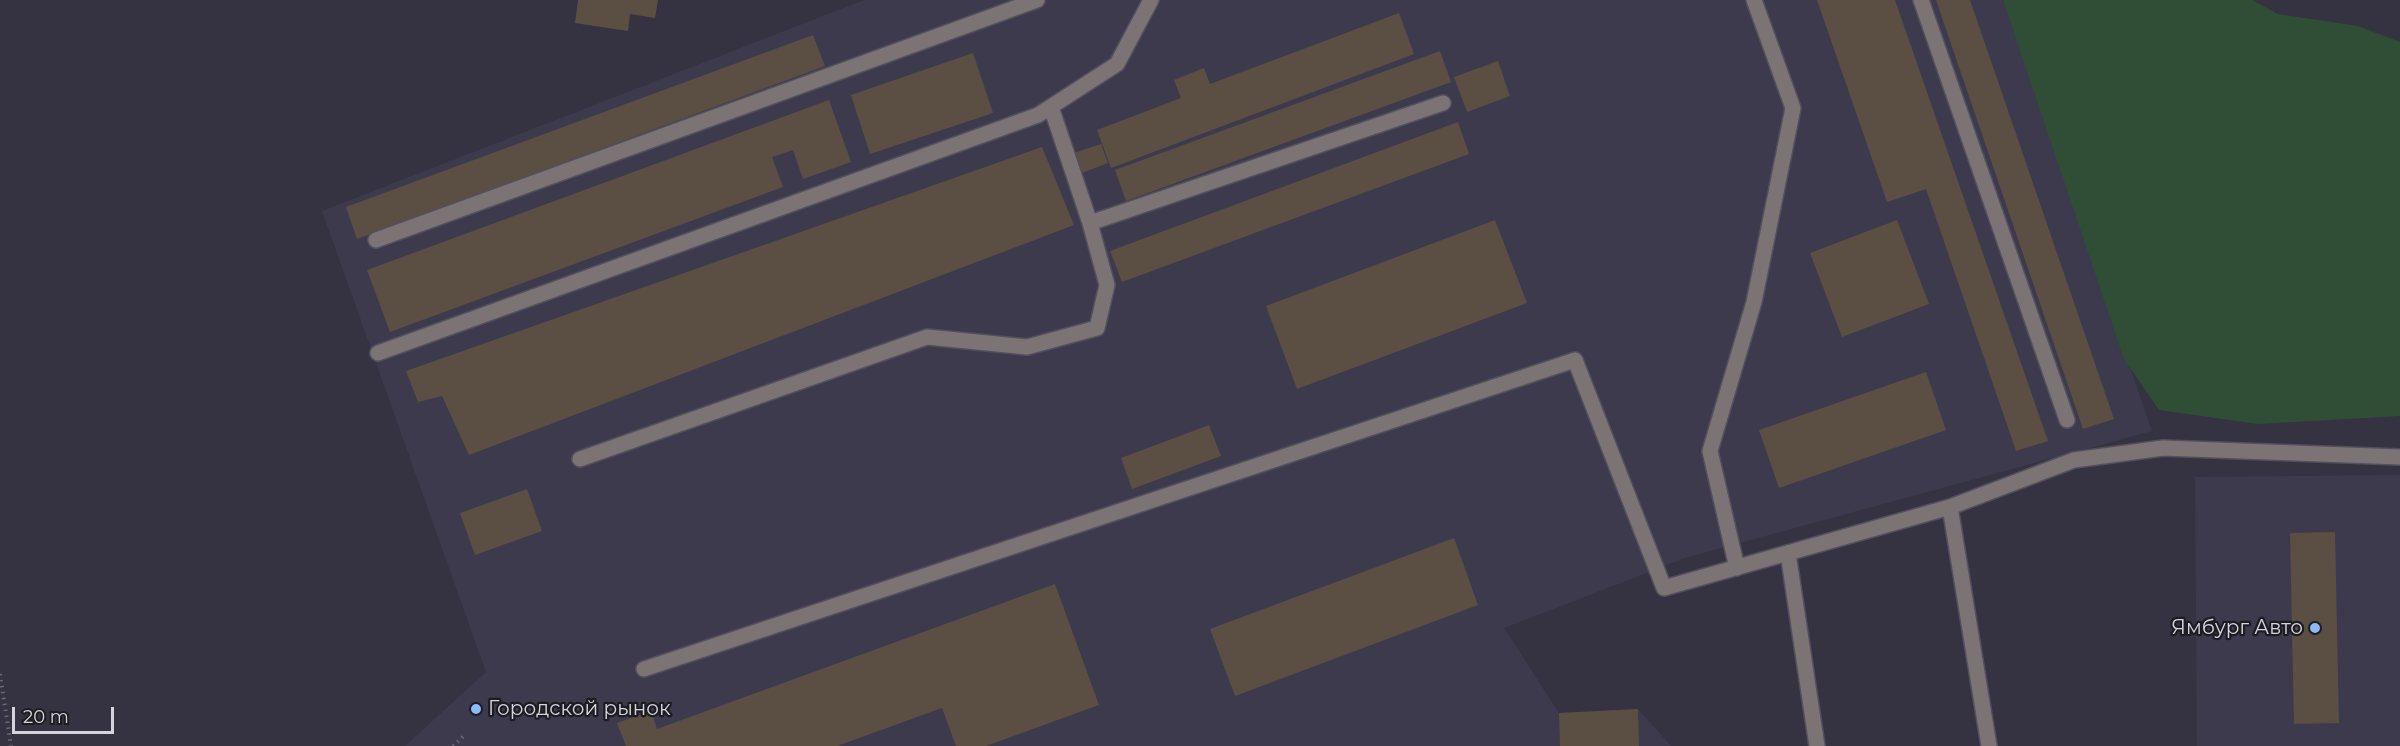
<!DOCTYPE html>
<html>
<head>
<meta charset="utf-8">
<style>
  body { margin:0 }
  #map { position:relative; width:2400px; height:746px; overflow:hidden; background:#353341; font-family:Montserrat,sans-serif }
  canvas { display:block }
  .scale { position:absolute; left:12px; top:707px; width:102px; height:27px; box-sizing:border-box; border:3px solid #d5d4dd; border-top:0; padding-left:8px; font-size:18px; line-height:21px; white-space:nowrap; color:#d5d4dd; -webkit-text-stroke:4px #1c1c22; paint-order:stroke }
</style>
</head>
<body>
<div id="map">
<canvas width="2400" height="746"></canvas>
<div class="scale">20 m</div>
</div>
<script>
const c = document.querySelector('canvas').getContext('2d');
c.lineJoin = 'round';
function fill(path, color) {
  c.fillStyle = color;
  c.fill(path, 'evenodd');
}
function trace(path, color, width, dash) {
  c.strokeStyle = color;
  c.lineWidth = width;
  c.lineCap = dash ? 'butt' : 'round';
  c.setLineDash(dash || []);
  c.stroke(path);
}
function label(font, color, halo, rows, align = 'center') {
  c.font = font + ' Montserrat,sans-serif';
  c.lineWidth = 4.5;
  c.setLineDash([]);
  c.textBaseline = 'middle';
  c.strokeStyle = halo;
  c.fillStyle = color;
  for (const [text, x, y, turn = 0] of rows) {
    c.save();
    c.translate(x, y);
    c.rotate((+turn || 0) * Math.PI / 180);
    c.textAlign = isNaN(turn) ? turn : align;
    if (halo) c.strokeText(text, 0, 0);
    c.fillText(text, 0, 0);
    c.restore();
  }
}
fill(new Path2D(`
  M864,0H2003L2152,431L1688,557L1504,628L1559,713L1638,709L1671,746H405L486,672L322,211Z
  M2400,475V746H2197L2195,477Z`), '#3d3a4e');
fill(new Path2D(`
  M2003,0H2252L2278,14L2358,26L2400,42V416L2258,424L2159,410L2124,359Z`), '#304e36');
fill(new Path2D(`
  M578,0H658L655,18L630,14L628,31L575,23Z
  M1817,0H1895L2048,441L2016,451L1926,189L1887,202Z
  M1936,0H1970L2114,419L2083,429Z
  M1399,13L1414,54L1111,168L1097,130L1181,98L1174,80L1204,68L1210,84Z
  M813,35L825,66L357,239L346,207Z
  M1440,51L1451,82L1126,201L1115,170Z
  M973,53L993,113L870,154L851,95Z
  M1498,61L1510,96L1467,112L1454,77Z
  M829,100L851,162L803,179L793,150L772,157L783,187L390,332L367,270Z
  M1458,122L1469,154L1122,282L1110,251Z
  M1101,144L1108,163L1082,173L1074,153Z
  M1042,147L1074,225L469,455L442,396L418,402L406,371Z
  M1495,220L1527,303L1297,389L1266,306Z
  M1897,220L1929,304L1842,337L1810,253Z
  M1926,372L1946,430L1779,488L1759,430Z
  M1209,425L1221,456L1132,489L1121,458Z
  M527,489L542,531L475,555L460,513Z
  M2335,532L2339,723L2294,724L2290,533Z
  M1454,538L1478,605L1235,696L1210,629Z
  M1055,584L1099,705L986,746H956L942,708L837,746H626L617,723L651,711L657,729Z
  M1638,709L1639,746H1560L1559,713Z`), '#5b4f43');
const minor = new Path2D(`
  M1921,0L2067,420
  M1051,107L1090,223L1443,103
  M376,240L1037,0
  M378,353L1038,115L1117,64L1151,0
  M580,459L927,337L1027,347L1097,328L1107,285L1090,223
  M1950,507L1989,746
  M1788,553L1817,746
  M1737,568L1710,451L1754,302L1793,108L1754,0
  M644,669L1575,360L1664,588L1950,507L2074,460L2163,448L2400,457`);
trace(minor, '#52505d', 18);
trace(new Path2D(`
  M0,674L11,746
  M453,746L466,734`), '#6a6875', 4, [1.5, 4.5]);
trace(minor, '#7c7375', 15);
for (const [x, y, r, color] of [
  [2315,628,6,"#8bb9fc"],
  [476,709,6,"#8bb9fc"]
]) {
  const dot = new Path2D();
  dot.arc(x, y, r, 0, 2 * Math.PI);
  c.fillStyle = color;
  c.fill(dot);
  trace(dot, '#1c1c22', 2);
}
label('20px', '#d5d4dd', '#1c1c22', [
  ["Ямбург Авто",2303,628],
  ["Городской рынок",488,709,"left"]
], 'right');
</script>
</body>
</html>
